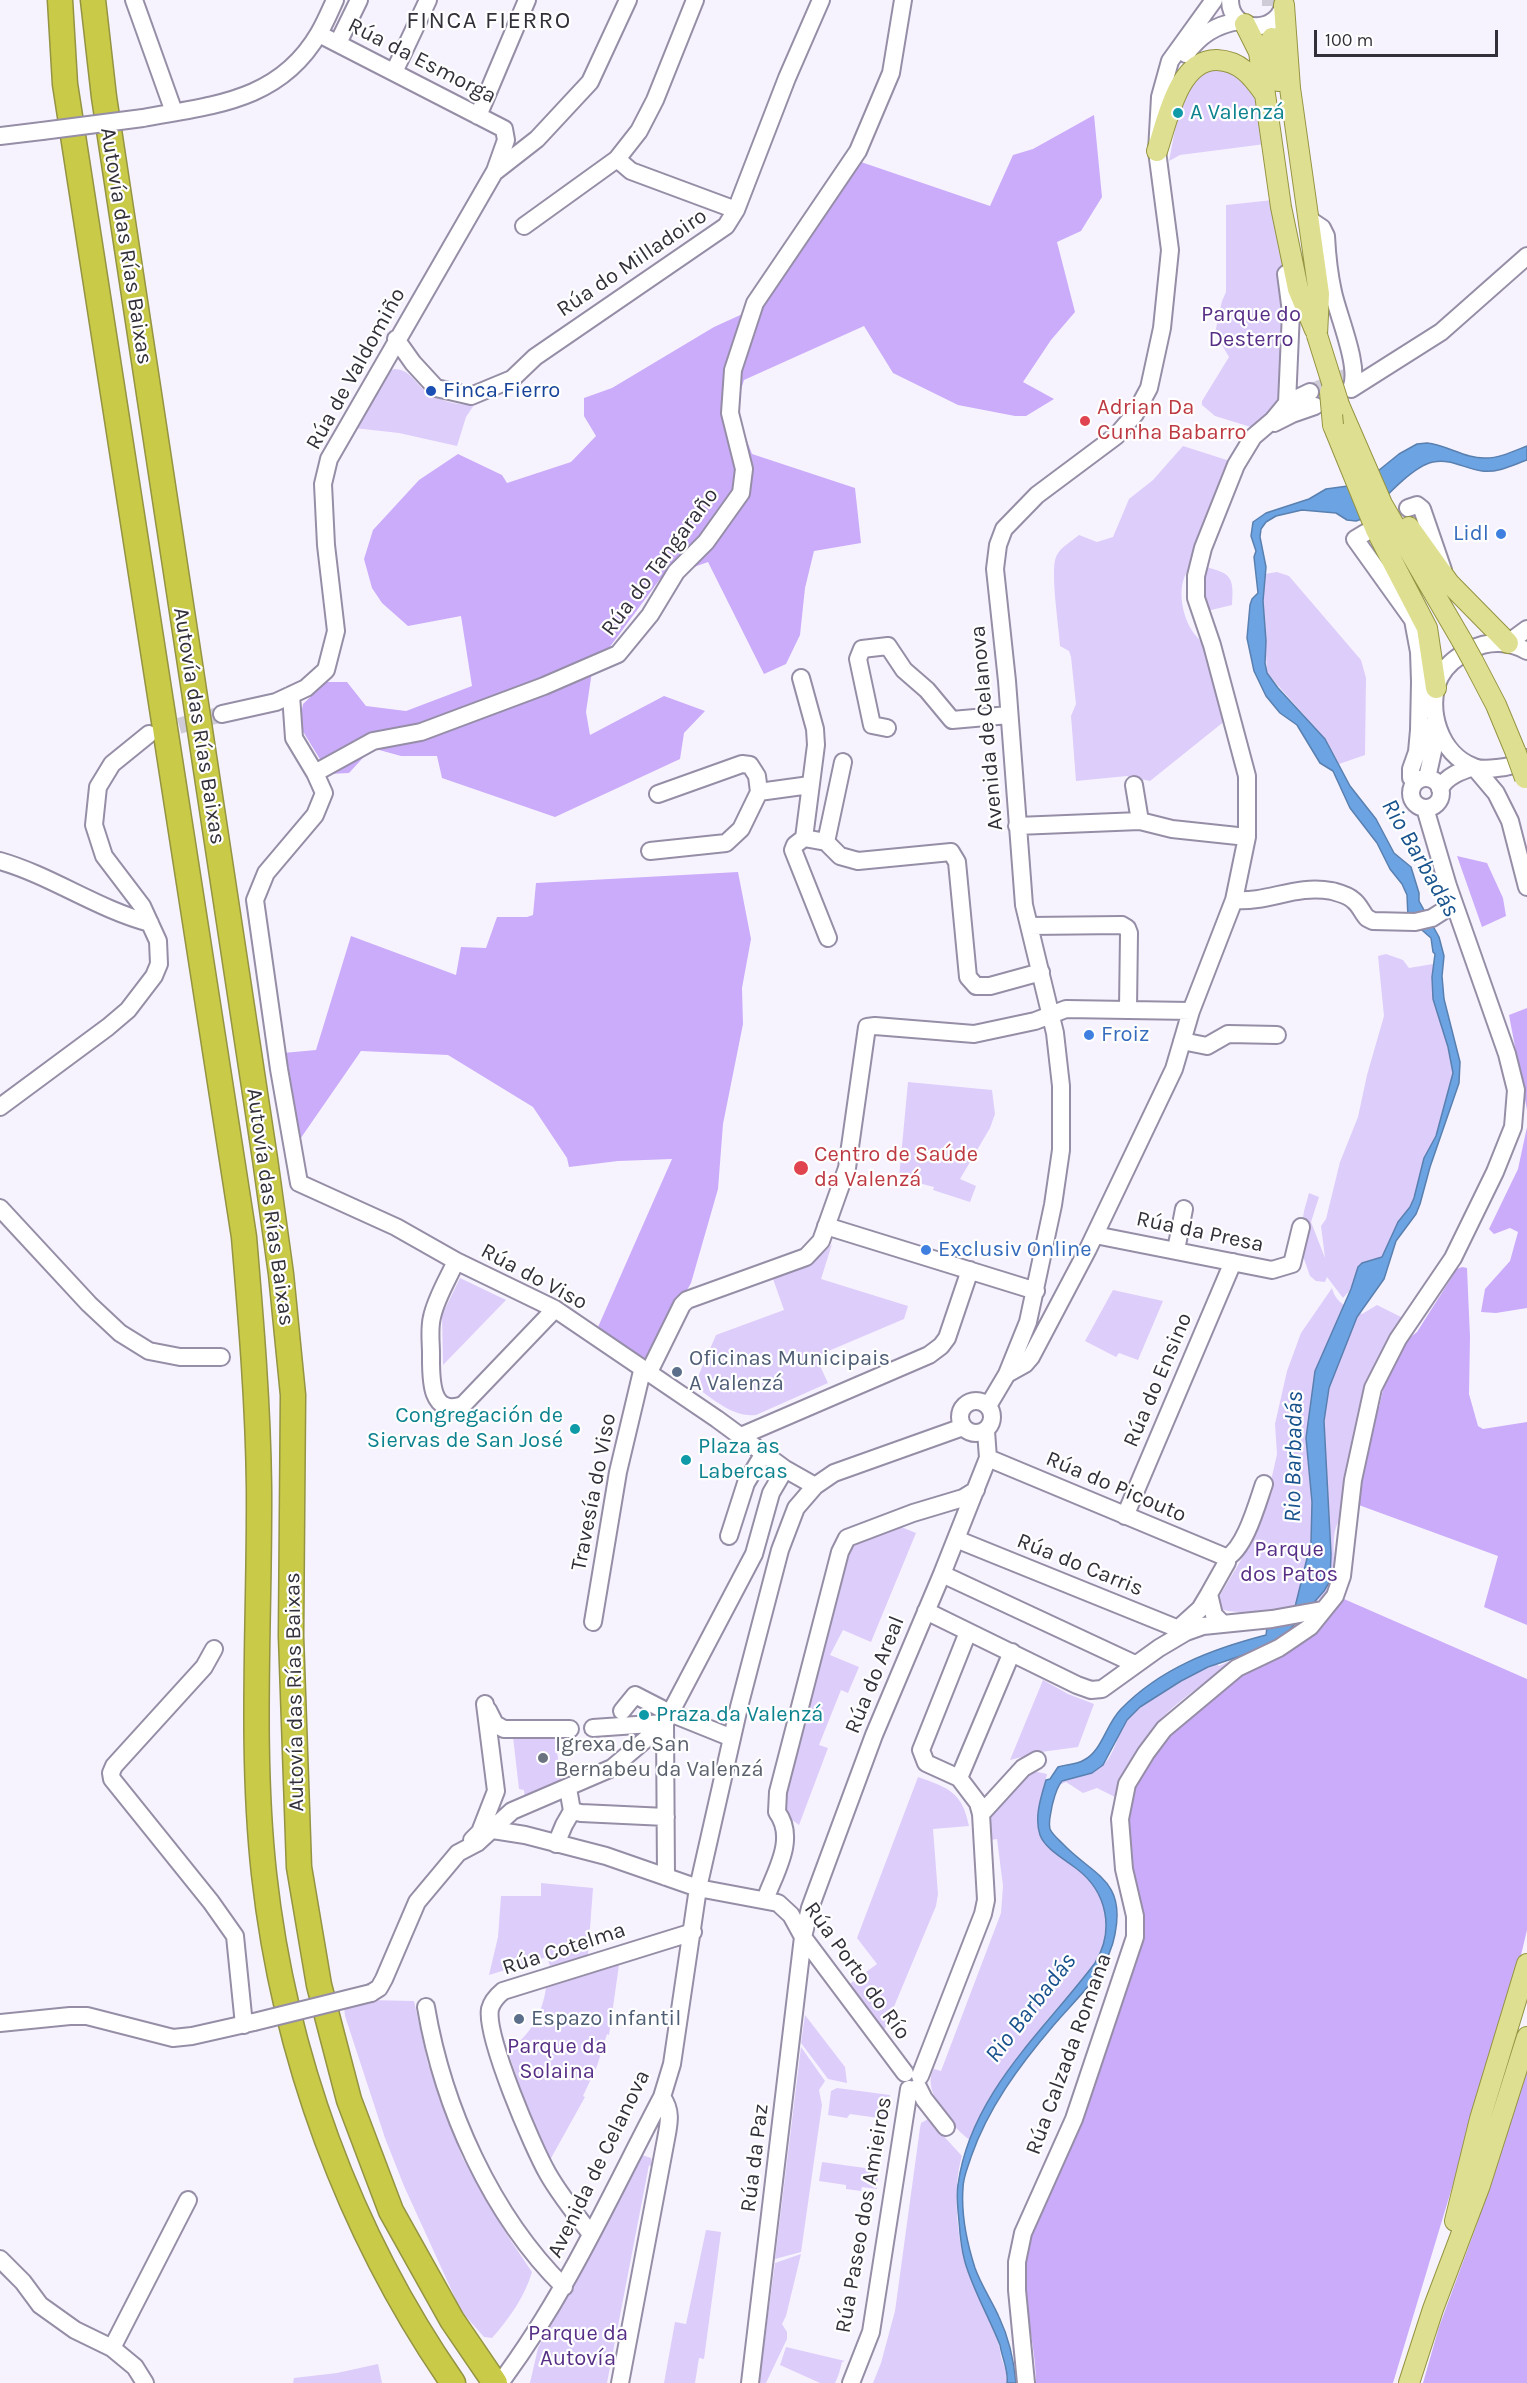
<!DOCTYPE html>
<html>
<head>
<meta charset="utf-8">
<style>
  body { margin:0 }
  #map { position:relative; width:1527px; height:2383px; overflow:hidden; background:#f7f3fe; font-family:Karla,sans-serif }
  canvas { display:block }
  .scale { position:absolute; left:1314px; top:30px; width:184px; height:27px; box-sizing:border-box; border:3px solid #333039; border-top:0; padding-left:8px; font-size:18px; line-height:21px; white-space:nowrap; color:#333039; -webkit-text-stroke:4px #fff; paint-order:stroke }
</style>
</head>
<body>
<div id="map">
<canvas width="1527" height="2383"></canvas>
<div class="scale">100 m</div>
</div>
<script>
const c = document.querySelector('canvas').getContext('2d');
c.lineJoin = 'round';
function fill(path, color) {
  c.fillStyle = color;
  c.fill(path, 'evenodd');
}
function trace(path, color, width, dash) {
  c.strokeStyle = color;
  c.lineWidth = width;
  c.lineCap = dash ? 'butt' : 'round';
  c.setLineDash(dash || []);
  c.stroke(path);
}
function label(font, color, halo, rows, align = 'center') {
  c.font = font + ' Karla,sans-serif';
  c.lineWidth = 4.5;
  c.setLineDash([]);
  c.textBaseline = 'middle';
  c.strokeStyle = halo;
  c.fillStyle = color;
  for (const [text, x, y, turn = 0] of rows) {
    c.save();
    c.translate(x, y);
    c.rotate((+turn || 0) * Math.PI / 180);
    c.textAlign = isNaN(turn) ? turn : align;
    if (halo) c.strokeText(text, 0, 0);
    c.fillText(text, 0, 0);
    c.restore();
  }
}
fill(new Path2D(`
  M1215,66L1255,84L1265,144L1180,155L1169,161L1179,108L1193,80Z
  M1273,200L1285,244L1281,282L1285,327L1279,401L1254,428L1215,416L1202,405V401L1229,357L1215,333L1222,301L1226,292V205Z
  M394,369C409,369 414,381 424,390C439,401 456,405 474,405L466,417L457,446L399,433L354,428L389,371Z
  M1183,446L1233,462L1191,567C1176,582 1181,612 1191,629C1195,636 1202,641 1205,648C1214,665 1221,700 1226,720L1150,781L1127,776L1076,781L1071,716L1076,704L1071,657L1069,651L1060,646C1059,628 1050,571 1056,557C1060,547 1071,542 1079,535L1097,542L1113,537L1129,499L1153,480Z
  M1205,567C1232,573 1234,578 1232,605L1207,611L1203,584Z
  M1277,572L1289,576L1361,660L1366,678L1365,755L1339,764L1325,739L1267,673L1263,601L1265,574Z
  M1386,954L1403,960L1409,968L1433,964V999L1448,1047L1453,1073L1436,1136L1424,1158L1414,1198L1410,1207L1398,1222L1382,1257L1358,1267L1351,1289L1343,1298L1327,1277L1325,1282L1316,1281L1310,1276L1299,1245L1304,1211L1309,1193L1319,1197L1311,1222L1325,1258L1321,1226L1326,1219L1340,1162L1358,1117L1367,1075L1384,1016L1378,956Z
  M908,1082L992,1090L995,1114L990,1128L960,1179L976,1186L970,1202L933,1190L934,1187L899,1178Z
  M832,1244L821,1279L908,1306L904,1319L819,1355L821,1368L828,1383L756,1415C733,1418 712,1398 694,1386L716,1335L784,1310L772,1276C795,1268 816,1263 832,1244Z
  M460,1278L506,1300L443,1365L442,1315Z
  M1332,1288C1336,1304 1348,1307 1362,1314L1377,1305L1407,1320C1357,1367 1352,1455 1340,1519C1327,1538 1340,1567 1329,1588C1325,1594 1319,1601 1312,1604C1297,1609 1230,1617 1220,1608L1219,1597L1241,1560L1269,1490L1277,1454L1275,1424L1287,1371L1301,1333Z
  M1113,1290L1163,1301L1138,1360L1119,1353L1116,1357L1085,1341Z
  M889,1522L916,1533L871,1642L843,1630L830,1655L859,1667L848,1693L841,1690L819,1745L828,1748L799,1825L780,1811L840,1552Z
  M1241,1656L1242,1659C1213,1676 1168,1706 1149,1733C1142,1743 1136,1754 1130,1765C1124,1775 1116,1786 1117,1798L1097,1788L1083,1793L1066,1782L1059,1785C1064,1777 1092,1775 1103,1765C1116,1753 1117,1733 1127,1720C1142,1700 1194,1673 1217,1664L1219,1666Z
  M1043,1680L1068,1694L1094,1704L1078,1747L1041,1752L1010,1760Z
  M554,1732L562,1785L525,1800L524,1790L519,1789L513,1737Z
  M1028,1770L1047,1774C1043,1792 1034,1814 1040,1833C1042,1839 1050,1844 1055,1849C1078,1869 1106,1888 1107,1921C1108,1966 1065,1995 1041,2028C1015,2062 987,2100 970,2140C953,2128 920,2090 934,2069L941,2071L1001,1913L1003,1886L997,1839L991,1840L988,1824L991,1815Z
  M918,1777C949,1788 962,1792 969,1826L933,1829L938,1894L936,1906L883,2033L847,1986L877,1964L857,1938Z
  M541,1883L593,1888L588,1955L550,1966L547,1957L489,1975L498,1937L501,1896H541Z
  M619,1965L609,2035L607,2034L597,2066L583,2096L585,2097L550,2160L521,2091L508,2051C530,2035 542,2015 546,1988Z
  M367,2000L414,2001L428,2064L462,2157L507,2235L532,2272C525,2296 509,2319 492,2338L484,2337L461,2311L404,2186L385,2138L345,2016L344,2007Z
  M805,2015L845,2067L847,2083L828,2079L801,2043Z
  M801,2047L825,2081L819,2090L822,2105L801,2252L775,2259Z
  M837,2088L890,2095L886,2119L850,2114L847,2118L828,2115L831,2091Z
  M928,2119L962,2156C952,2188 957,2244 969,2275C980,2302 997,2327 1001,2356C1003,2366 1009,2373 1007,2383H873L881,2363L895,2311L920,2128L921,2123Z
  M642,2155L651,2158L653,2168L649,2165L607,2383H530L538,2348L638,2158Z
  M822,2162L879,2170L877,2189L862,2187L861,2191L846,2189V2185L819,2181Z
  M706,2230L721,2232L704,2359L699,2358L695,2383H664L675,2322L686,2324Z
  M801,2254L786,2316L782,2324L787,2332V2339L766,2383H759L775,2263Z
  M786,2347L845,2361L842,2362C840,2370 839,2375 835,2383H820L780,2365Z
  M378,2364L382,2383H293L294,2378L337,2373Z`), '#ddcdfb');
fill(new Path2D(`
  M1094,115L1102,197L1081,231L1057,242L1075,312L1051,340L1023,382L1054,399L1026,416H1015L958,405L893,373L864,326L744,380L735,409L752,454L855,488L861,543L814,551L805,588L800,635L786,664L764,674L708,562L660,579L592,671L586,712L590,735L664,696L705,711L684,733L680,759L555,817L442,778L437,756H401L372,748L349,773L329,774L299,725L303,704L326,682H347L366,706L406,711L472,686L461,616L408,626L382,603L372,588L364,559L373,530L419,480L458,454L502,475L507,483L571,462L596,436L584,416V398L612,388L714,327L760,306L861,162L990,206L1013,155L1033,149Z
  M1457,856L1487,863L1503,898L1506,916L1482,927Z
  M738,872L751,939L742,988L743,1024L723,1124L718,1189L691,1283L645,1363L598,1327L672,1159L618,1161L569,1167L567,1158L533,1107L448,1055L361,1051L296,1145L283,1053L316,1050L351,936L456,975L461,947L486,948L497,917H527L533,915L536,883Z
  M1527,1008V1110L1509,1015Z
  M1527,1127V1308L1496,1313L1481,1312L1485,1289L1510,1261L1518,1232L1510,1228L1494,1234L1489,1229L1518,1169Z
  M1462,1267L1467,1268L1470,1337L1469,1394L1478,1426L1483,1429L1527,1422V1625L1484,1607L1498,1556L1356,1504L1375,1411L1379,1407L1384,1386L1407,1340L1417,1332L1457,1269Z
  M1344,1599L1527,1679V1930L1517,1972L1393,2383H1036C1036,2341 1020,2297 1025,2256C1031,2213 1061,2164 1078,2124C1101,2068 1120,2010 1139,1952C1146,1901 1123,1853 1130,1802C1134,1777 1150,1753 1166,1734C1176,1722 1193,1712 1205,1703C1222,1689 1238,1675 1255,1663C1285,1642 1316,1623 1344,1599Z
  M1527,2063V2383H1423L1439,2327L1477,2224Z`), '#caacfa');
const water = new Path2D(`
  M1427,443C1447,445 1466,459 1486,458C1500,458 1514,451 1527,446V460C1513,465 1498,473 1482,471C1465,469 1451,458 1433,462C1412,466 1381,502 1365,518L1356,521L1347,520L1336,513L1302,510L1276,516L1266,522L1261,529L1260,537L1266,567L1263,601L1266,641L1265,663L1267,673L1278,688L1325,739L1350,786L1376,819L1394,853L1411,867L1419,893V901L1439,937L1444,956L1442,976L1444,999L1460,1062L1459,1083L1430,1167L1420,1204L1416,1214L1396,1241L1384,1279L1357,1317L1329,1388L1324,1421L1331,1554L1330,1581L1324,1591L1287,1633L1261,1649L1208,1667L1181,1681L1140,1707L1127,1720L1103,1765L1092,1773L1062,1781C1056,1788 1054,1798 1052,1806C1051,1814 1048,1821 1050,1829C1052,1834 1058,1839 1062,1843C1092,1875 1126,1879 1115,1934C1108,1973 1077,1997 1053,2026C1019,2066 988,2108 971,2157C968,2167 963,2177 963,2188C961,2214 967,2243 975,2268C981,2285 992,2301 999,2317C1008,2336 1014,2362 1016,2383H1007C1009,2371 1002,2358 1000,2345C989,2317 973,2290 965,2262C961,2248 960,2235 959,2221C958,2209 956,2196 958,2185C970,2094 1043,2032 1095,1963C1115,1930 1107,1892 1077,1869C1066,1860 1045,1849 1040,1835C1034,1817 1041,1797 1046,1780L1050,1779L1058,1767C1067,1764 1076,1765 1084,1760C1102,1751 1106,1724 1121,1709C1161,1668 1212,1649 1266,1635L1267,1627L1287,1625L1295,1607L1311,1542L1312,1502L1306,1438L1315,1371L1351,1289L1358,1267L1362,1263L1382,1257L1398,1222L1410,1207L1414,1198L1424,1158L1436,1136L1453,1073L1448,1047L1433,999L1432,977L1435,954L1433,952L1431,938L1408,918L1407,895L1402,884L1390,869L1377,843L1350,808L1333,771L1320,763L1297,725L1280,713L1266,696L1254,671L1247,638L1250,605L1252,599L1258,593L1254,557L1256,551L1251,536L1253,522L1266,513L1309,499L1326,489L1348,486L1368,479L1399,454L1417,444Z`);
fill(water, '#6ba3e3');
trace(water, '#5a80b0', 1.5);
trace(new Path2D(`
  M1310,392L1348,376
  M156,732L222,714`), '#d0ccd7', 16, [16, 8]);
trace(new Path2D(`
  M1272,36V0`), '#d0ccd7', 20, [20, 10]);
const minor = new Path2D(`
  M134,0L174,112
  M1230,0C1230,35 1282,35 1284,0
  M338,43L359,0
  M1186,54C1200,35 1215,25 1239,21
  M394,72L428,0
  M478,116L527,0
  M143,118C212,105 279,102 319,33C325,23 330,11 335,0
  M0,136L42,131
  M617,159L631,171L736,210
  M496,171L537,139L590,82L628,0
  M1310,220L1322,228L1326,236C1327,255 1329,274 1333,292C1338,316 1361,368 1351,389
  M524,226L617,159L639,131L655,100L695,0
  M1286,274L1291,312L1287,403
  M396,339L413,363L436,388L471,396L512,379L535,357L726,226L736,210L787,78L821,0
  M1351,389L1441,332L1527,256
  M1274,423L1292,414L1315,406
  M1408,508L1417,505L1422,509L1443,570
  M1365,533L1355,539L1413,620L1419,652L1420,682L1419,730L1417,752L1411,769V778L1416,782
  M1508,643L1527,629
  M1527,651C1510,641 1488,640 1470,650C1458,656 1446,665 1440,677C1425,708 1440,755 1474,767C1481,770 1489,769 1497,768C1508,767 1518,765 1527,758
  M801,678L815,729L816,745L804,838L826,842L840,856L858,861L951,852L957,862L968,977L976,986H990L1041,972
  M291,695L294,738L315,773L324,793L315,815L266,873L255,900L279,1069L299,1183L396,1227L456,1261L555,1309L717,1419L785,1469L815,1486
  M222,714L276,702L306,688L326,670L336,631L326,545L323,484L329,459L495,171L506,140L504,129L319,34
  M887,728L872,725L858,659L862,649L888,646L904,670L927,690L952,720L1009,715
  M315,773L373,741L421,732L544,686L618,654L650,615L676,572L706,542L741,493L744,469L730,413L733,370L755,303L858,151L891,73L903,0
  M1427,778L1433,751L1434,723
  M1411 793a15 15 0 1 1 30 0a15 15 0 1 1-30 0Z
  M1134,785L1140,821
  M1440,789C1446,776 1461,771 1474,767L1496,793L1510,821L1527,887
  M658,794L742,764L750,765L757,776L759,792
  M1017,826L1140,821L1172,829L1247,837
  M804,838L795,845L793,850L828,938
  M826,842L843,762
  M650,851L726,843L741,829L759,792L810,785
  M0,861C52,876 97,909 150,923
  M1234,900C1269,903 1295,884 1332,891C1339,893 1348,895 1353,900C1360,905 1362,913 1367,918L1373,921L1415,922L1432,918L1454,904
  M1029,926L1122,925L1127,928L1129,933L1128,1009
  M1182,1041L1207,1046L1228,1034L1277,1035
  M0,1107L108,1027L128,1010L154,976L159,964L158,941L142,906L104,856L94,825L98,787L112,764L149,734
  M0,1208L89,1304L120,1333L149,1351L180,1357H221
  M826,1226L1036,1291
  M1095,1235L1272,1270L1292,1264L1301,1227
  M1176,1250L1184,1209
  M456,1261C448,1279 436,1298 432,1317C429,1329 431,1342 431,1354C431,1376 429,1417 463,1405L555,1309
  M648,1374L682,1305L687,1300L806,1257L821,1241L847,1168L867,1027L875,1026L974,1034L1035,1021L1066,1009L1191,1011
  M1007,1374L1025,1364L1031,1357L1088,1249L1174,1069L1191,1011L1234,900L1247,837V776L1212,645L1196,598V576L1203,548L1236,465L1253,437L1273,420L1287,403L1310,392
  M960 1417a16 16 0 1 1 32 0a16 16 0 1 1-32 0Z
  M988,1406L1007,1374L1028,1322L1053,1205L1061,1150V1086L1055,1033L1024,905L1007,681L995,569L998,545L1004,529L1037,495L1116,436L1135,414L1149,388L1162,328L1170,250L1157,151L1160,97L1170,61L1214,0
  M741,1436L929,1355L941,1346L947,1338L970,1270
  M988,1458L1223,1556L1227,1562L1209,1594L1214,1615L1222,1623
  M1125,1516L1233,1262
  M729,1536L746,1483L764,1453
  M956,1539L1186,1632
  M1226,1558C1245,1549 1257,1504 1264,1484
  M942,1574L1135,1664
  M926,1611L1077,1685L1091,1690L1102,1689L1159,1648L1186,1632L1203,1626L1272,1619L1322,1610
  M593,1622L618,1472L642,1371
  M1179,1628L1200,1609L1209,1594
  M214,1649L204,1667L114,1766L111,1773L112,1779L211,1902L235,1936L244,2025
  M488,1710L495,1724L504,1729H570
  M622,1711L635,1695L670,1713L732,1738
  M593,1728L665,1723L666,1877
  M959,1778L926,1763L921,1750L968,1632
  M568,1788L572,1811L581,1813L666,1817
  M981,1814L1023,1768L1037,1760
  M493,1830L525,1835L606,1856L698,1888L778,1903L791,1915L803,1937L905,2073
  M472,1840L480,1832L496,1791L485,1704
  M556,1844L564,1825L572,1811
  M765,1900C775,1872 797,1839 777,1812L778,1792L840,1552L847,1538L913,1513L963,1498L976,1490
  M371,1993L379,1988L384,1979L417,1902L458,1853L477,1843L512,1811L612,1768L665,1723L754,1554L771,1493L785,1469
  M426,2007C443,2107 491,2215 564,2287
  M0,2023L70,2016H87L173,2038L192,2036L254,2022
  M920,2076L983,1914L986,1900L981,1814L978,1803L959,1778L1012,1652
  M918,2087L924,2099L946,2127
  M591,2234C576,2215 560,2195 548,2174C533,2148 485,2036 490,2009C492,2001 497,1996 503,1991L693,1932
  M0,2259L23,2282L40,2305L75,2330L112,2348L135,2367L145,2383
  M112,2348L188,2200
  M500,2383C566,2295 611,2194 662,2097L672,2064L698,1888L739,1707L780,1550L796,1508L815,1486L834,1473L963,1427
  M620,2383L666,2139C669,2123 672,2111 662,2097
  M750,2383L803,1937L810,1908L874,1735L942,1574L988,1458L986,1431
  M851,2383L871,2332L909,2089
  M1026,2383L1017,2290V2262L1023,2233L1074,2119L1135,1937V1916L1124,1869L1120,1819L1127,1784L1146,1753L1164,1729L1237,1668L1279,1648L1310,1627L1335,1596L1342,1576L1353,1480L1373,1388L1398,1339L1453,1258L1495,1172L1513,1127L1516,1090L1507,1054L1448,886L1425,808`);
const major = new Path2D(`
  M1284,5L1290,88L1319,294L1317,335
  M1245,24L1259,52L1281,207L1298,289L1315,330
  M1272,38L1278,81
  M1157,151C1167,122 1178,59 1217,60C1240,61 1252,76 1264,93
  M1339,405L1382,504L1462,641
  M1333,425L1376,530L1427,628L1436,688
  M1409,527L1449,583L1508,643
  M1473,661L1496,705L1516,753
  M1455,2221L1480,2119L1527,1964
  M1409,2383L1433,2309L1480,2185L1527,2037`);
const highway = new Path2D(`
  M60,0L65,84L244,1237C251,1320 258,1403 259,1487C260,1616 250,1746 264,1874C284,2055 349,2233 453,2383
  M93,0L104,97L265,1159L281,1274L293,1395L291,1636L299,1867L319,1985L349,2100L391,2211L452,2320L495,2383`);
trace(minor, '#968ea6', 20);
trace(major, '#949443', 22);
trace(highway, '#949443', 27);
trace(minor, '#fff', 16);
trace(major, '#dfdf91', 20);
trace(highway, '#c9ca48', 24);
const minorBridge = new Path2D(`
  M42,131L143,118
  M254,2022L371,1993`);
const majorBridge = new Path2D(`
  M1317,335L1339,405
  M1330,392L1333,425
  M1462,641L1473,661
  M1516,753L1525,778`);
trace(minorBridge, '#968ea6', 20, []);
trace(majorBridge, '#949443', 22, []);
trace(minorBridge, '#fff', 16);
trace(majorBridge, '#dfdf91', 20);
for (const [x, y, r, color] of [
  [1178,113,6,"#0f9aa8"],
  [431,391,6,"#1a4fb4"],
  [1085,421,6,"#e0444e"],
  [1501,534,6,"#3f7fe0"],
  [1089,1035,6,"#3f7fe0"],
  [801,1168,8,"#e0444e"],
  [926,1250,6,"#3f7fe0"],
  [677,1372,6,"#5c6f8a"],
  [575,1429,6,"#0f9aa8"],
  [686,1460,6,"#0f9aa8"],
  [644,1715,6,"#0f9aa8"],
  [543,1758,6,"#6b7280"],
  [519,2019,6,"#5c6f8a"]
]) {
  const dot = new Path2D();
  dot.arc(x, y, r, 0, 2 * Math.PI);
  c.fillStyle = color;
  c.fill(dot);
  trace(dot, '#fff', 2);
}
label('22px', '#333039', '#fff', [
  ["Rúa da Esmorga",422,61,27],
  ["Autovía das Rías Baixas",126,246,81],
  ["Rúa do Milladoiro",632,263,-34],
  ["Rúa de Valdomiño",356,369,-61],
  ["Rúa do Tangaraño",660,562,-53],
  ["Autovía das Rías Baixas",199,726,81],
  ["Avenida de Celanova",987,728,-95],
  ["Autovía das Rías Baixas",270,1207,82],
  ["Rúa da Presa",1200,1232,12],
  ["Rúa do Viso",534,1277,28],
  ["Rúa do Ensino",1158,1380,-67],
  ["Rúa do Picouto",1116,1487,23],
  ["Travesía do Viso",594,1492,-79],
  ["Rúa do Carris",1080,1565,22],
  ["Rúa do Areal",875,1675,-68],
  ["Autovía das Rías Baixas",295,1692,-91],
  ["Rúa Cotelma",564,1949,-18],
  ["Rúa Porto do Río",857,1971,54],
  ["Rúa Calzada Romana",1069,2054,-70],
  ["Rúa da Paz",755,2158,-83],
  ["Avenida de Celanova",599,2164,-64],
  ["Rúa Paseo dos Amieiros",864,2215,-80]
]);
label('22px', '#0d838f', '#fff', [
  ["A Valenzá",1190,113],
  ["Congregación de",563,1416,"right"],
  ["Siervas de San José",563,1441,"right"],
  ["Plaza as",698,1447],
  ["Labercas",698,1472],
  ["Praza da Valenzá",656,1715]
], 'left');
label('22px', '#572f87', '#fff', [
  ["Parque do",1251,315],
  ["Desterro",1251,340],
  ["Parque",1289,1550],
  ["dos Patos",1289,1575],
  ["Parque da",557,2047],
  ["Solaina",557,2072],
  ["Parque da",578,2334],
  ["Autovía",578,2359]
]);
label('22px', '#164399', '#fff', [
  ["Finca Fierro",443,391]
], 'left');
label('22px', '#be3a42', '#fff', [
  ["Adrian Da",1097,408],
  ["Cunha Babarro",1097,433],
  ["Centro de Saúde",814,1155],
  ["da Valenzá",814,1180]
], 'left');
label('22px', '#366cbe', '#fff', [
  ["Lidl",1489,534,"right"],
  ["Froiz",1101,1035],
  ["Exclusiv Online",938,1250]
], 'left');
label('22px', '#4e5e75', '#fff', [
  ["Oficinas Municipais",689,1359],
  ["A Valenzá",689,1384],
  ["Espazo infantil",531,2019]
], 'left');
label('22px', '#5b616d', '#fff', [
  ["Igrexa de San",555,1745],
  ["Bernabeu da Valenzá",555,1770]
], 'left');
c.letterSpacing = '1.5px';
label('24px', '#333039', '#fff', [
  ["FINCA FIERRO",489,21]
]);
c.letterSpacing = '0px';
label('italic 24px', '#18528d', '#fff', [
  ["Rio Barbadás",1420,858,60],
  ["Rio Barbadás",1294,1457,-89],
  ["Rio Barbadás",1031,2008,-52]
]);
</script>
</body>
</html>
